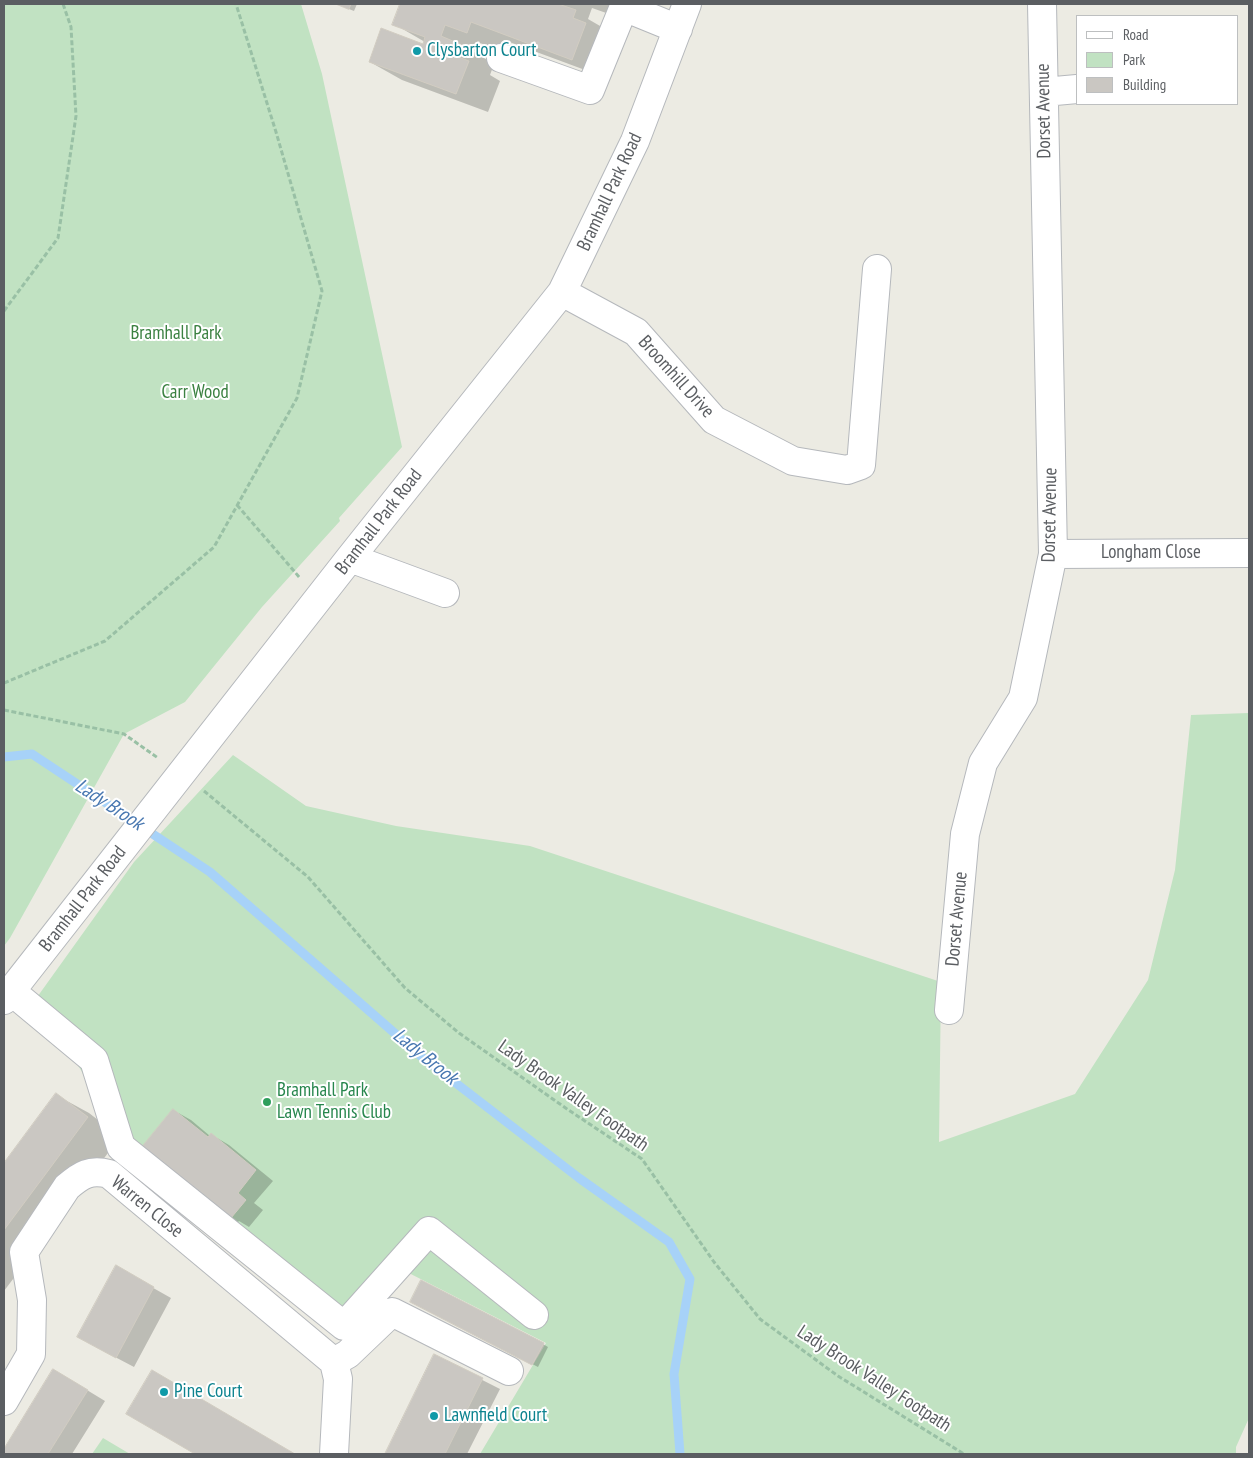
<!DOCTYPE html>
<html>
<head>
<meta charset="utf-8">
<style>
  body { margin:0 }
  #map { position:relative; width:1253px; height:1458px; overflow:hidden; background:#ecebe3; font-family:"PT Sans Narrow",sans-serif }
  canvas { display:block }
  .frame { position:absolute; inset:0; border:5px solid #5b5e62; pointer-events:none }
  .legend { position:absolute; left:1076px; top:15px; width:162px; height:90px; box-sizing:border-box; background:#fff; border:1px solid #bdbfc0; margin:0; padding:6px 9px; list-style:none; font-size:15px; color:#5b5e62 }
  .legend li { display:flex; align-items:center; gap:10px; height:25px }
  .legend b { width:25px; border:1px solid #bdbfc0 }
</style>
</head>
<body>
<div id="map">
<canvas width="1253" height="1458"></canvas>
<div class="frame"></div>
<ul class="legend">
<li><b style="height:6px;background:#fff"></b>Road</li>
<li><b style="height:14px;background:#c1e2c2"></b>Park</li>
<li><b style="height:14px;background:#cac7c2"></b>Building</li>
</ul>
</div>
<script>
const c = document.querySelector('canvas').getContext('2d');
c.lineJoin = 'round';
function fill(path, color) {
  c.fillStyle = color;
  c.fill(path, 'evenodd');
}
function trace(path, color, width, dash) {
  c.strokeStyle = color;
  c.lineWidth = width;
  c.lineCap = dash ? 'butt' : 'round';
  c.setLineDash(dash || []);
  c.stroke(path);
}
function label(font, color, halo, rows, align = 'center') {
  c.font = font + ' "PT Sans Narrow",sans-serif';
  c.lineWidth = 4;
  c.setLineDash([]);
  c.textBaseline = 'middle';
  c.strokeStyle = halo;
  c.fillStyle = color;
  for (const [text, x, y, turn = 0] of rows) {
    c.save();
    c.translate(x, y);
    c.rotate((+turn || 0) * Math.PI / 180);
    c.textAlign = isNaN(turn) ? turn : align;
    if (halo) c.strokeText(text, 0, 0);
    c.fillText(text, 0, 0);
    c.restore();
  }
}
fill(new Path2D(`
  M4,4H301L322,74L402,447L339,518L340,521L262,607L185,702L124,734L10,938L4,946Z
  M1249,713V1418L1236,1447V1454H480L546,1343L401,1269L347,1340L114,1147L82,1072L73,1057L25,1014L134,862L233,755L306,806L396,826L530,846L941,982L939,1142L1075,1094L1148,980L1175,870L1191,715Z
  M103,1438L130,1454H92Z`), '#c1e2c2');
fill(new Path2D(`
  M336,4H357L354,11Z
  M401,4H631L612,15L592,8L588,19L607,30L604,77L504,40L500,50L477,42L474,52L494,64L490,75L500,81L488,112L402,80L370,62L423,46L425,42L394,24Z
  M56,1095L89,1113L120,1137L4,1291V1165Z
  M173,1110L191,1120L210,1136L212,1135L229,1145L273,1181L254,1203L263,1210L249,1227L239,1221L236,1224L219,1214Z
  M116,1267L171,1298L134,1367L96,1347Z
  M417,1305L543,1344L548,1347L538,1367Z
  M435,1356L500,1389L467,1454H386Z
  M54,1370L105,1401L72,1454H4V1451Z
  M152,1372L293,1454H197L127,1413Z`), '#0003');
trace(new Path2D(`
  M4,757L32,754L210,872L422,1057L579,1178L669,1242L690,1279L674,1374L680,1454`), '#a7d2f8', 9);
const building = new Path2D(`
  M336,4H351L349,9Z
  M400,4H558L576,10L573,18L586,23L572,60L471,22L467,33L445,25L441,36L462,45L458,57L469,61L456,94L369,62L381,28L423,44L425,37L392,25Z
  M56,1093L88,1117L4,1230V1163Z
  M173,1109L208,1137L211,1133L256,1170L238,1193L246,1200L231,1218L138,1152Z
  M116,1265L154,1287L116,1358L77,1337Z
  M421,1280L544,1343L532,1365L410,1302Z
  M434,1354L483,1378L445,1454H385Z
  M53,1369L88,1390L48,1454H4V1449Z
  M152,1370L295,1454H195L126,1414Z`);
fill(building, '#cac7c2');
trace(building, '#d1ccc1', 1);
const minor = new Path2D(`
  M624,7L678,29
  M501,58L590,90L625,4
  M1044,92L1077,89
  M562,292L636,332L714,420L793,461L847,470L861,465L877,269
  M1053,554L1249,553
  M350,558L445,593
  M11,991L94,1060L121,1147L344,1326L429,1231L534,1315
  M4,1000L350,558L562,292L635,141L687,4
  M949,1010L965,834L983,763L1023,698L1053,554L1042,4
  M334,1362L348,1354L392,1312L509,1371
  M334,1362L338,1379L334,1454
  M4,1401L31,1354L32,1300L24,1252L67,1187C81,1175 90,1169 109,1174L334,1362`);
trace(minor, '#b5b8bc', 30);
trace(new Path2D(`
  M4,311L58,238L76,116L71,27L63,4
  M237,505L300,578
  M4,683L105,641L214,547L297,398L322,291L276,132L236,4
  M4,710L124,734L158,758
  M204,791L308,877L405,988L459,1033L567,1109L642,1159L714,1262L760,1319L838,1376L964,1454`), '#99c0a5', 3, [5, 2.5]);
trace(minor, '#fff', 28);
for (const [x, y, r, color] of [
  [417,51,5,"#0f9aa8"],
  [267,1102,5,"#2e9e5b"],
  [164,1392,5,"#0f9aa8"],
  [434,1416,5,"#0f9aa8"]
]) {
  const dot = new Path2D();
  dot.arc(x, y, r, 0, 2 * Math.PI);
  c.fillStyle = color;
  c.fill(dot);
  trace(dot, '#fff', 2);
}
label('19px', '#0d838f', '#fff', [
  ["Clysbarton Court",427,51],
  ["Pine Court",174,1392],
  ["Lawnfield Court",444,1416]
], 'left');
label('19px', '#5b5e62', '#fff', [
  ["Dorset Avenue",1044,111,-91],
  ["Bramhall Park Road",610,192,-65],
  ["Broomhill Drive",676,377,48],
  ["Dorset Avenue",1050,515,-89],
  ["Bramhall Park Road",379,522,-52],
  ["Longham Close",1151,553],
  ["Bramhall Park Road",83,899,-52],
  ["Dorset Avenue",957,919,-85],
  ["Lady Brook Valley Footpath",573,1096,35],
  ["Warren Close",147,1207,39],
  ["Lady Brook Valley Footpath",874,1379,33]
]);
label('19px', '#3b8141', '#fff', [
  ["Bramhall Park",176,334],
  ["Carr Wood",195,393]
]);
label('19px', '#27864d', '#fff', [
  ["Bramhall Park",277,1091],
  ["Lawn Tennis Club",277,1113]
], 'left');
label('italic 20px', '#4978b1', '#fff', [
  ["Lady Brook",109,805,33],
  ["Lady Brook",425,1057,39]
]);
</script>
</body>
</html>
